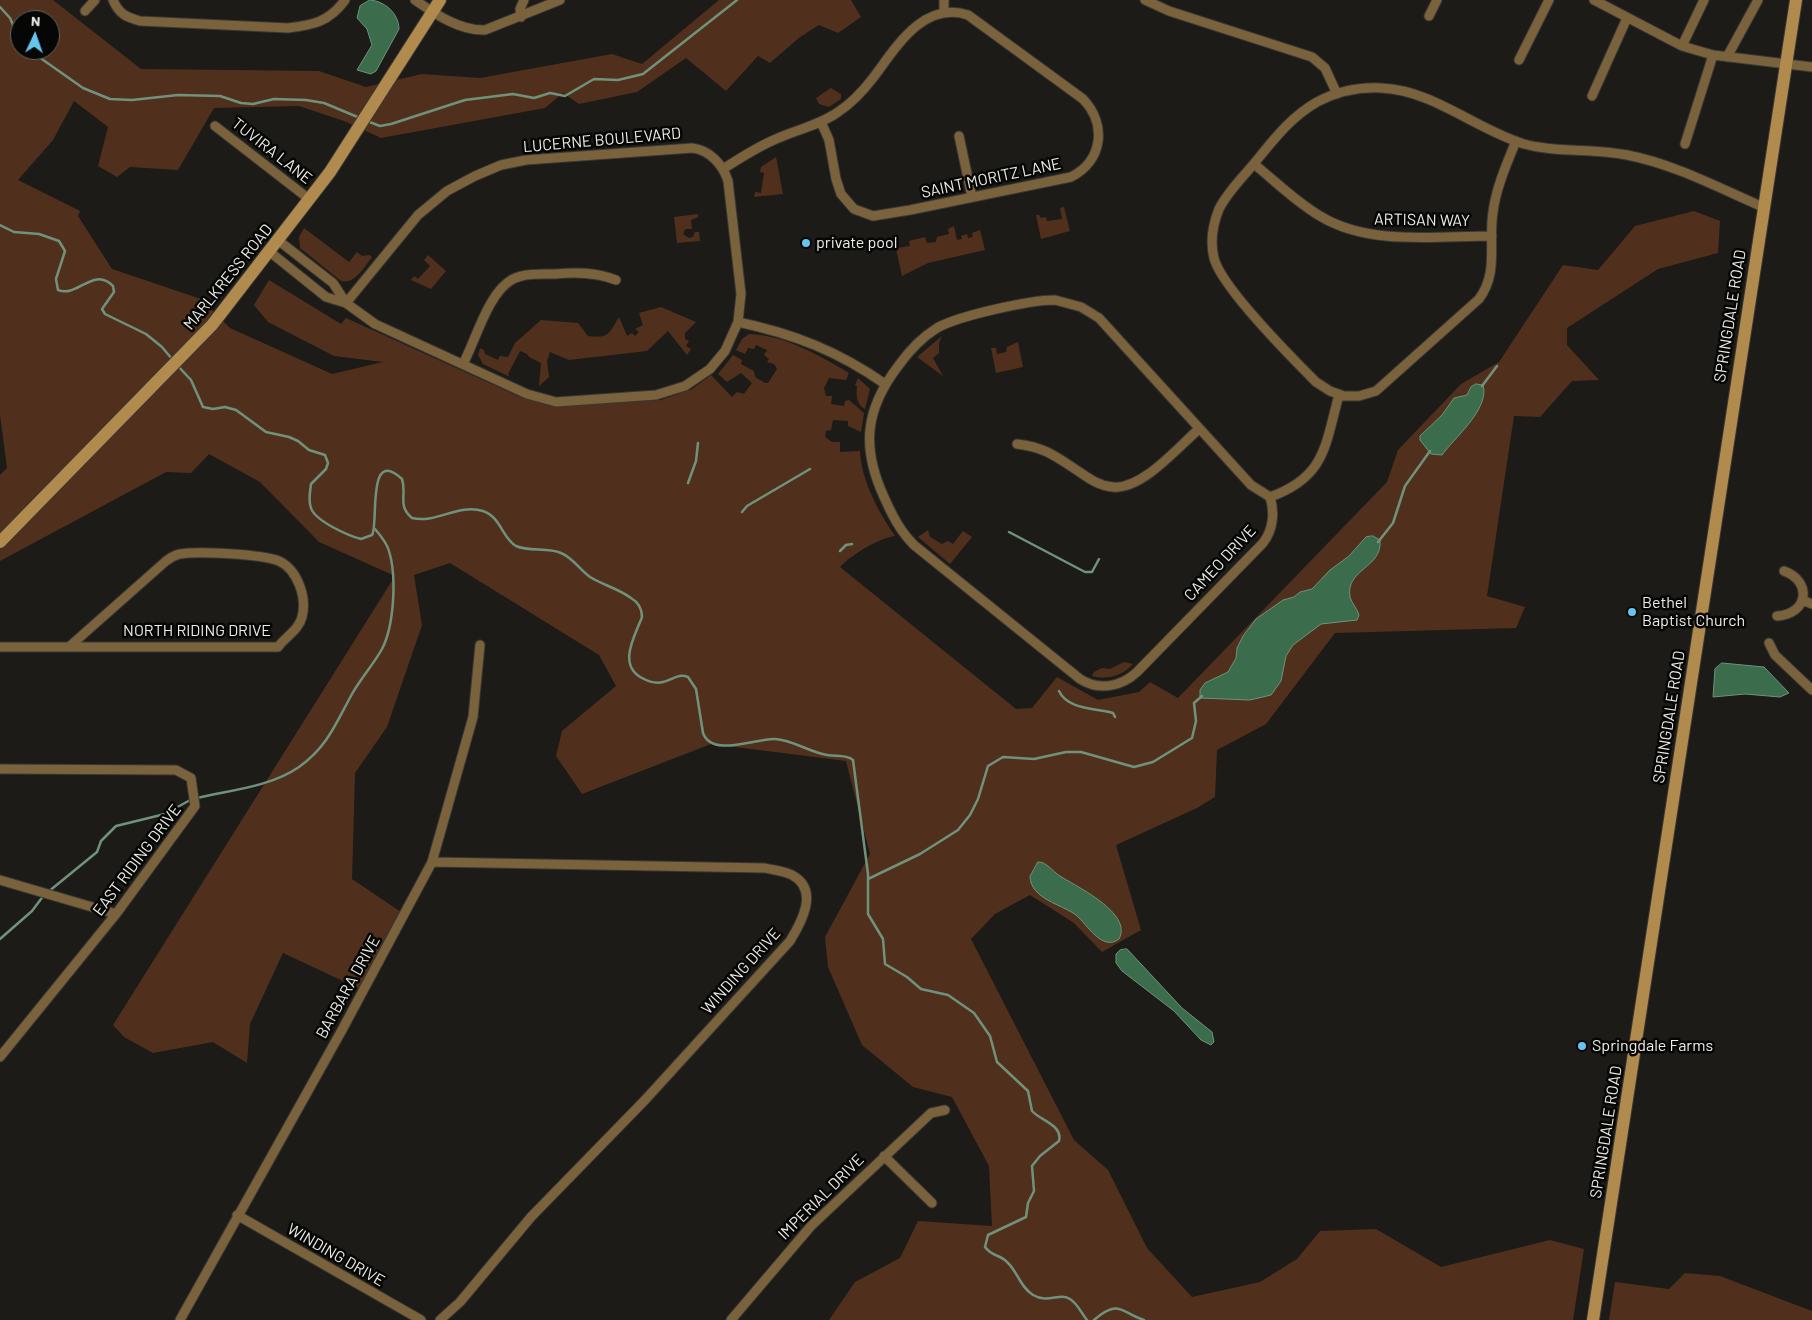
<!DOCTYPE html>
<html>
<head>
<meta charset="utf-8">
<style>
  body { margin:0 }
  #map { position:relative; width:1812px; height:1320px; overflow:hidden; background:#1c1b17; font-family:Barlow,sans-serif }
  canvas { display:block }
  .north { position:absolute; left:10px; top:10px; width:50px; height:50px; box-sizing:border-box; background:#060605; border:1px solid #626260; border-radius:50%; rotate:3deg; font-size:14px; font-weight:700; line-height:20px; text-align:center; color:#ecece9 }
  .north::after { content:''; display:block; margin:auto; width:18px; height:22px; background:#66c4ef; clip-path:polygon(50% 0,100% 100%,50% 72%,0 100%) }
</style>
</head>
<body>
<div id="map">
<canvas width="1812" height="1320"></canvas>
<div class="north">N</div>
</div>
<script>
const c = document.querySelector('canvas').getContext('2d');
c.lineJoin = 'round';
function fill(path, color) {
  c.fillStyle = color;
  c.fill(path, 'evenodd');
}
function trace(path, color, width, dash) {
  c.strokeStyle = color;
  c.lineWidth = width;
  c.lineCap = dash ? 'butt' : 'round';
  c.setLineDash(dash || []);
  c.stroke(path);
}
function label(font, color, halo, rows, align = 'center') {
  c.font = font + ' Barlow,sans-serif';
  c.lineWidth = 5;
  c.setLineDash([]);
  c.textBaseline = 'middle';
  c.strokeStyle = halo;
  c.fillStyle = color;
  for (const [text, x, y, turn = 0] of rows) {
    c.save();
    c.translate(x, y);
    c.rotate((+turn || 0) * Math.PI / 180);
    c.textAlign = isNaN(turn) ? turn : align;
    if (halo) c.strokeText(text, 0, 0);
    c.fillText(text, 0, 0);
    c.restore();
  }
}
fill(new Path2D(`
  M0,0H53L141,69L319,71L366,87L422,74L480,78L612,54L642,64L719,0H851L861,17L838,33L819,25L800,37L770,63L758,56L726,91L686,58L637,92L579,104L563,93L545,108L381,138L344,121L299,106L214,108L178,170L130,167L117,177L98,166L108,127L74,101L53,140L18,180L80,211L78,216L112,269L201,299L230,328L332,374L383,362L334,356L268,322L254,305L269,280L341,324L346,318L518,396L550,406L661,400L692,389L711,375L732,397L737,392L744,394L752,383L741,373L727,382L718,374L733,355L742,360L741,364L754,371L755,377L765,383H768L777,369L774,364L767,362L769,359L764,355L767,350L756,345L754,349L748,348L745,354L736,350L742,339L749,334C784,335 819,355 849,373L846,380L829,378L824,388L826,396H832L831,404L844,406L845,401L849,400L864,413L861,432L848,426V421L833,420L831,430L826,431L825,437L832,442H840V452L860,451C861,480 879,513 895,536C879,538 851,555 840,567L1016,709L1032,708L1057,677L1098,700L1139,692L1150,682L1178,698L1387,482L1398,450L1461,384L1499,362L1563,265L1598,270L1635,226L1694,211L1720,221L1718,253L1658,269L1567,328V345L1599,380L1572,381L1540,417L1514,416L1487,596L1525,607L1516,628L1335,633L1266,724L1217,750L1215,797L1197,808L1116,845L1141,930L1102,952L1074,923L1030,895L995,914L971,939L1074,1140L1108,1170L1147,1248L1192,1297L1260,1282L1297,1259L1320,1231L1376,1229L1441,1267L1550,1240L1584,1249L1573,1320H829L855,1282L900,1258L918,1221L992,1226L989,1166L952,1097L913,1087L862,1045L828,967L825,937L870,854L846,761L711,744L582,794L556,756L562,731L616,686L599,655L450,563L414,575L422,625L387,727L355,773L352,879L401,912L360,989L283,953L250,1024L247,1063L213,1042L153,1053L124,1037L113,1025L395,576L319,542L260,482L209,454L191,473L166,472L0,561V475L7,468L0,415ZM20,20H50V50H20Z
  M831,88L841,94V99L829,107L819,104L816,98Z
  M776,157L783,194L754,197L755,192L761,193L764,173L760,172L761,167Z
  M1064,207L1070,231L1041,239L1036,215H1039L1041,218L1046,217L1047,221L1062,219L1060,208Z
  M698,214V217L691,220L692,229H685L683,234L689,238L693,237L695,232H699L700,241L677,243L674,217Z
  M954,226L957,240L962,239L961,236L967,234L968,238L973,237L972,233L980,230L985,250L928,263L902,276L895,244L897,243L898,248L910,246L909,241L925,237L927,243L936,242L937,237L949,234L948,229Z
  M304,228L349,262L357,252L362,256L369,255L372,257C364,267 356,284 341,281L300,248L299,237Z
  M428,255L446,271L431,289L411,280L414,276L418,279L430,266L424,260Z
  M661,307L696,322L685,333V339L689,341L686,346L691,349L687,355L668,331L647,351L569,360L550,352L547,361L549,377L539,386L541,363L529,357L527,354L520,351L508,374L510,377L483,364L478,355L480,348L484,350L485,354L498,360L500,356L508,357L515,343L541,320L578,323L588,336C608,339 609,334 619,317L627,336L632,333L635,336L639,332L635,329L643,325L639,313Z
  M942,336L939,343V353L933,358L943,376L917,357Z
  M1018,342L1023,367L996,373L991,348H996L997,354L1006,352L1007,347Z
  M858,378L870,389L865,409C856,405 856,394 857,386L855,385Z
  M928,530L930,537L942,544L948,541L953,544L963,531L972,537L950,564L918,537Z
  M1124,662L1133,664C1122,676 1108,680 1092,676L1094,672L1102,668L1110,669Z
  M1685,1273L1720,1276L1812,1311V1320H1609L1615,1282L1669,1289Z`), '#50301d');
const water = new Path2D(`
  M370,0C385,1 399,14 399,29L376,71L371,74L357,70L372,45L367,29L357,18L360,6Z
  M1476,384L1483,385C1490,409 1454,438 1442,455L1431,454L1420,440V436L1442,415L1454,398L1467,395L1471,387Z
  M1373,536L1380,540C1383,568 1345,569 1350,597C1352,604 1357,608 1359,615L1357,620L1321,624L1293,645L1286,656L1281,681L1271,695L1250,700L1200,698V690L1205,683L1228,672L1236,658L1237,648L1243,636L1256,619L1283,600L1294,597L1300,592L1312,589L1330,570L1349,556L1366,537Z
  M1722,663L1764,667L1789,693L1780,697L1745,694L1713,697L1715,669Z
  M1038,862C1046,861 1053,872 1060,876C1077,887 1133,913 1119,939C1102,952 1087,924 1076,915C1061,904 1031,899 1030,877Z
  M1127,949L1182,1008L1212,1032L1214,1042L1211,1045L1201,1040L1174,1011L1122,971L1116,963V954L1120,950Z`);
fill(water, '#3b6c4c');
trace(water, '#70927b', 1);
trace(new Path2D(`
  M0,7L10,18L20,41
  M29,50L83,88L110,99L132,100L178,95L220,96L241,103L253,104L274,99L306,100L324,103L360,118
  M367,121L380,126L391,124L465,100L513,94L534,98L550,93L565,96L594,79L618,80L643,74L737,0
  M0,225L14,232L39,234L59,241L65,251L56,279L58,290C78,298 93,266 113,286L114,292L102,309L105,314L146,334L162,347L172,359
  M177,365L191,380L203,407L213,409L225,407L236,410L266,432L289,437L298,441L309,450L325,455L328,463L326,469L311,484C310,492 308,501 311,508C315,521 349,536 361,539L372,535C379,525 366,445 402,479C407,494 397,506 412,518C436,524 459,503 483,511C501,517 502,538 516,546C529,552 548,547 561,553C572,557 580,570 590,577C603,585 619,589 631,598C638,602 642,609 642,617C635,636 616,666 644,679C650,682 656,684 663,682C673,680 678,673 688,677L696,689L703,733C712,758 756,738 775,739C793,740 809,752 827,755C836,757 845,754 853,760L868,874V914L883,939L885,964L907,977L921,989L948,995L974,1013L990,1036L997,1062L1028,1091L1032,1111C1041,1121 1063,1125 1059,1141L1040,1156L1032,1166L1034,1191L1028,1203L1026,1217L988,1235L985,1247C991,1256 1001,1255 1007,1262C1018,1272 1020,1287 1033,1295C1048,1304 1060,1292 1070,1299C1078,1304 1081,1313 1087,1320
  M1482,386L1497,366
  M688,483L696,461L698,443
  M742,512L747,506L810,469
  M1009,532L1085,572H1092L1099,559
  M1378,542L1393,523L1405,486L1430,451
  M840,551L846,545L852,544
  M1059,691C1068,710 1095,708 1113,713L1115,717
  M197,798C231,790 270,787 299,767C328,746 336,723 352,694C361,678 373,665 382,649C394,626 397,577 389,551C387,543 381,536 375,529
  M868,879L920,854L958,830L970,815L978,799L988,766L1003,757L1034,759L1066,752H1081L1134,767L1153,762L1192,738L1196,721L1194,703L1202,696
  M48,892L97,852L101,841L116,826L165,814L192,799
  M0,939L32,911L44,895
  M1094,1320C1120,1298 1121,1313 1144,1320`), '#70927b', 2.5);
const street = new Path2D(`
  M113,0C119,14 126,17 140,21L288,28C313,25 329,22 345,0
  M415,0C435,14 460,31 485,30L560,0
  M944,0V10
  M1145,0L1169,11L1312,57L1325,68L1337,94
  M1594,0L1682,46L1713,55L1812,67
  M85,11L95,0
  M1429,16L1437,0
  M521,17L520,9L524,0
  M1682,46L1704,0
  M1727,57L1758,0
  M1519,60L1549,0
  M1592,96L1627,18
  M215,126L309,199
  M959,136L972,197
  M1516,141C1507,163 1496,188 1493,212C1488,243 1499,272 1479,299L1376,391L1359,396H1344L1330,391L1316,382C1292,358 1221,287 1214,258C1210,242 1213,224 1219,209C1227,193 1241,179 1252,166C1272,142 1289,118 1317,102C1336,92 1359,87 1381,88C1433,90 1475,129 1524,144C1557,153 1593,148 1627,155C1674,164 1719,188 1763,207
  M1685,144L1713,55
  M1254,164C1275,181 1296,202 1320,216C1369,246 1436,236 1492,236
  M723,169C740,158 757,147 776,139C796,130 820,125 838,112C852,103 863,91 873,78C895,49 923,0 968,15L1083,99C1107,124 1103,161 1071,177L910,210L873,216L854,209L841,194L836,179L829,140L821,122
  M279,241L333,283L346,303L375,324L527,394L556,402L656,395L685,386L710,369L725,351L738,322L741,294L728,181C723,165 710,150 692,148L526,160L501,165L475,176L447,191L418,215L346,303
  M270,252L326,297L346,303
  M1055,300L1081,307L1099,318L1251,485L1270,497C1275,513 1273,530 1263,543L1137,672C1121,687 1099,691 1080,679L914,545C900,531 892,515 884,497C861,447 865,409 899,365C909,351 921,338 937,328C958,316 1029,300 1055,300Z
  M738,322C794,334 838,351 885,384
  M463,364C476,340 488,292 513,279C525,273 542,274 555,274C576,272 596,272 616,280
  M1017,444C1043,447 1054,455 1075,469C1087,477 1098,486 1113,487C1142,490 1178,447 1199,429
  M1270,497C1326,477 1325,445 1339,395
  M1802,600L1812,604
  M1777,616C1809,614 1812,581 1784,571
  M1769,643L1775,655L1812,690
  M0,647H278C285,637 299,630 302,617C307,598 298,570 279,561C261,554 198,551 180,554C175,555 170,558 166,561L70,646
  M0,769L176,770L191,778L195,806L116,914L0,1057
  M432,862L765,868C773,870 784,871 792,875C820,890 801,923 790,941L645,1100L531,1217L460,1302L440,1320
  M0,880L116,914
  M884,1156L932,1203
  M237,1215L421,1320
  M180,1320L342,1030L432,862L473,717L480,645
  M731,1320L811,1226L931,1113L945,1110`);
const secondary = new Path2D(`
  M0,542L212,325L330,172L440,0
  M1593,1320L1796,0`);
trace(street, '#393834', 11);
trace(secondary, '#393834', 14);
trace(street, '#7a623d', 9);
trace(secondary, '#b18a4d', 12);
for (const [x, y, r, color] of [
  [806,243,5,"#66c4ef"],
  [1632,612,5,"#66c4ef"],
  [1582,1046,5,"#66c4ef"]
]) {
  const dot = new Path2D();
  dot.arc(x, y, r, 0, 2 * Math.PI);
  c.fillStyle = color;
  c.fill(dot);
  trace(dot, '#060605', 2);
}
label('16px', '#ecece9', '#060605', [
  ["LUCERNE BOULEVARD",602,140,-5],
  ["TUVIRA LANE",272,151,38],
  ["SAINT MORITZ LANE",991,178,-12],
  ["ARTISAN WAY",1422,220,1],
  ["MARLKRESS ROAD",228,277,-51],
  ["SPRINGDALE ROAD",1730,316,-81],
  ["CAMEO DRIVE",1220,563,-47],
  ["NORTH RIDING DRIVE",197,631],
  ["SPRINGDALE ROAD",1669,717,-81],
  ["EAST RIDING DRIVE",137,860,-53],
  ["WINDING DRIVE",741,971,-48],
  ["BARBARA DRIVE",348,987,-61],
  ["SPRINGDALE ROAD",1606,1132,-81],
  ["IMPERIAL DRIVE",821,1197,-45],
  ["WINDING DRIVE",336,1255,30]
]);
label('16px', '#ecece9', '#060605', [
  ["private pool",816,243],
  ["Bethel",1642,603],
  ["Baptist Church",1642,621],
  ["Springdale Farms",1592,1046]
], 'left');
</script>
</body>
</html>
